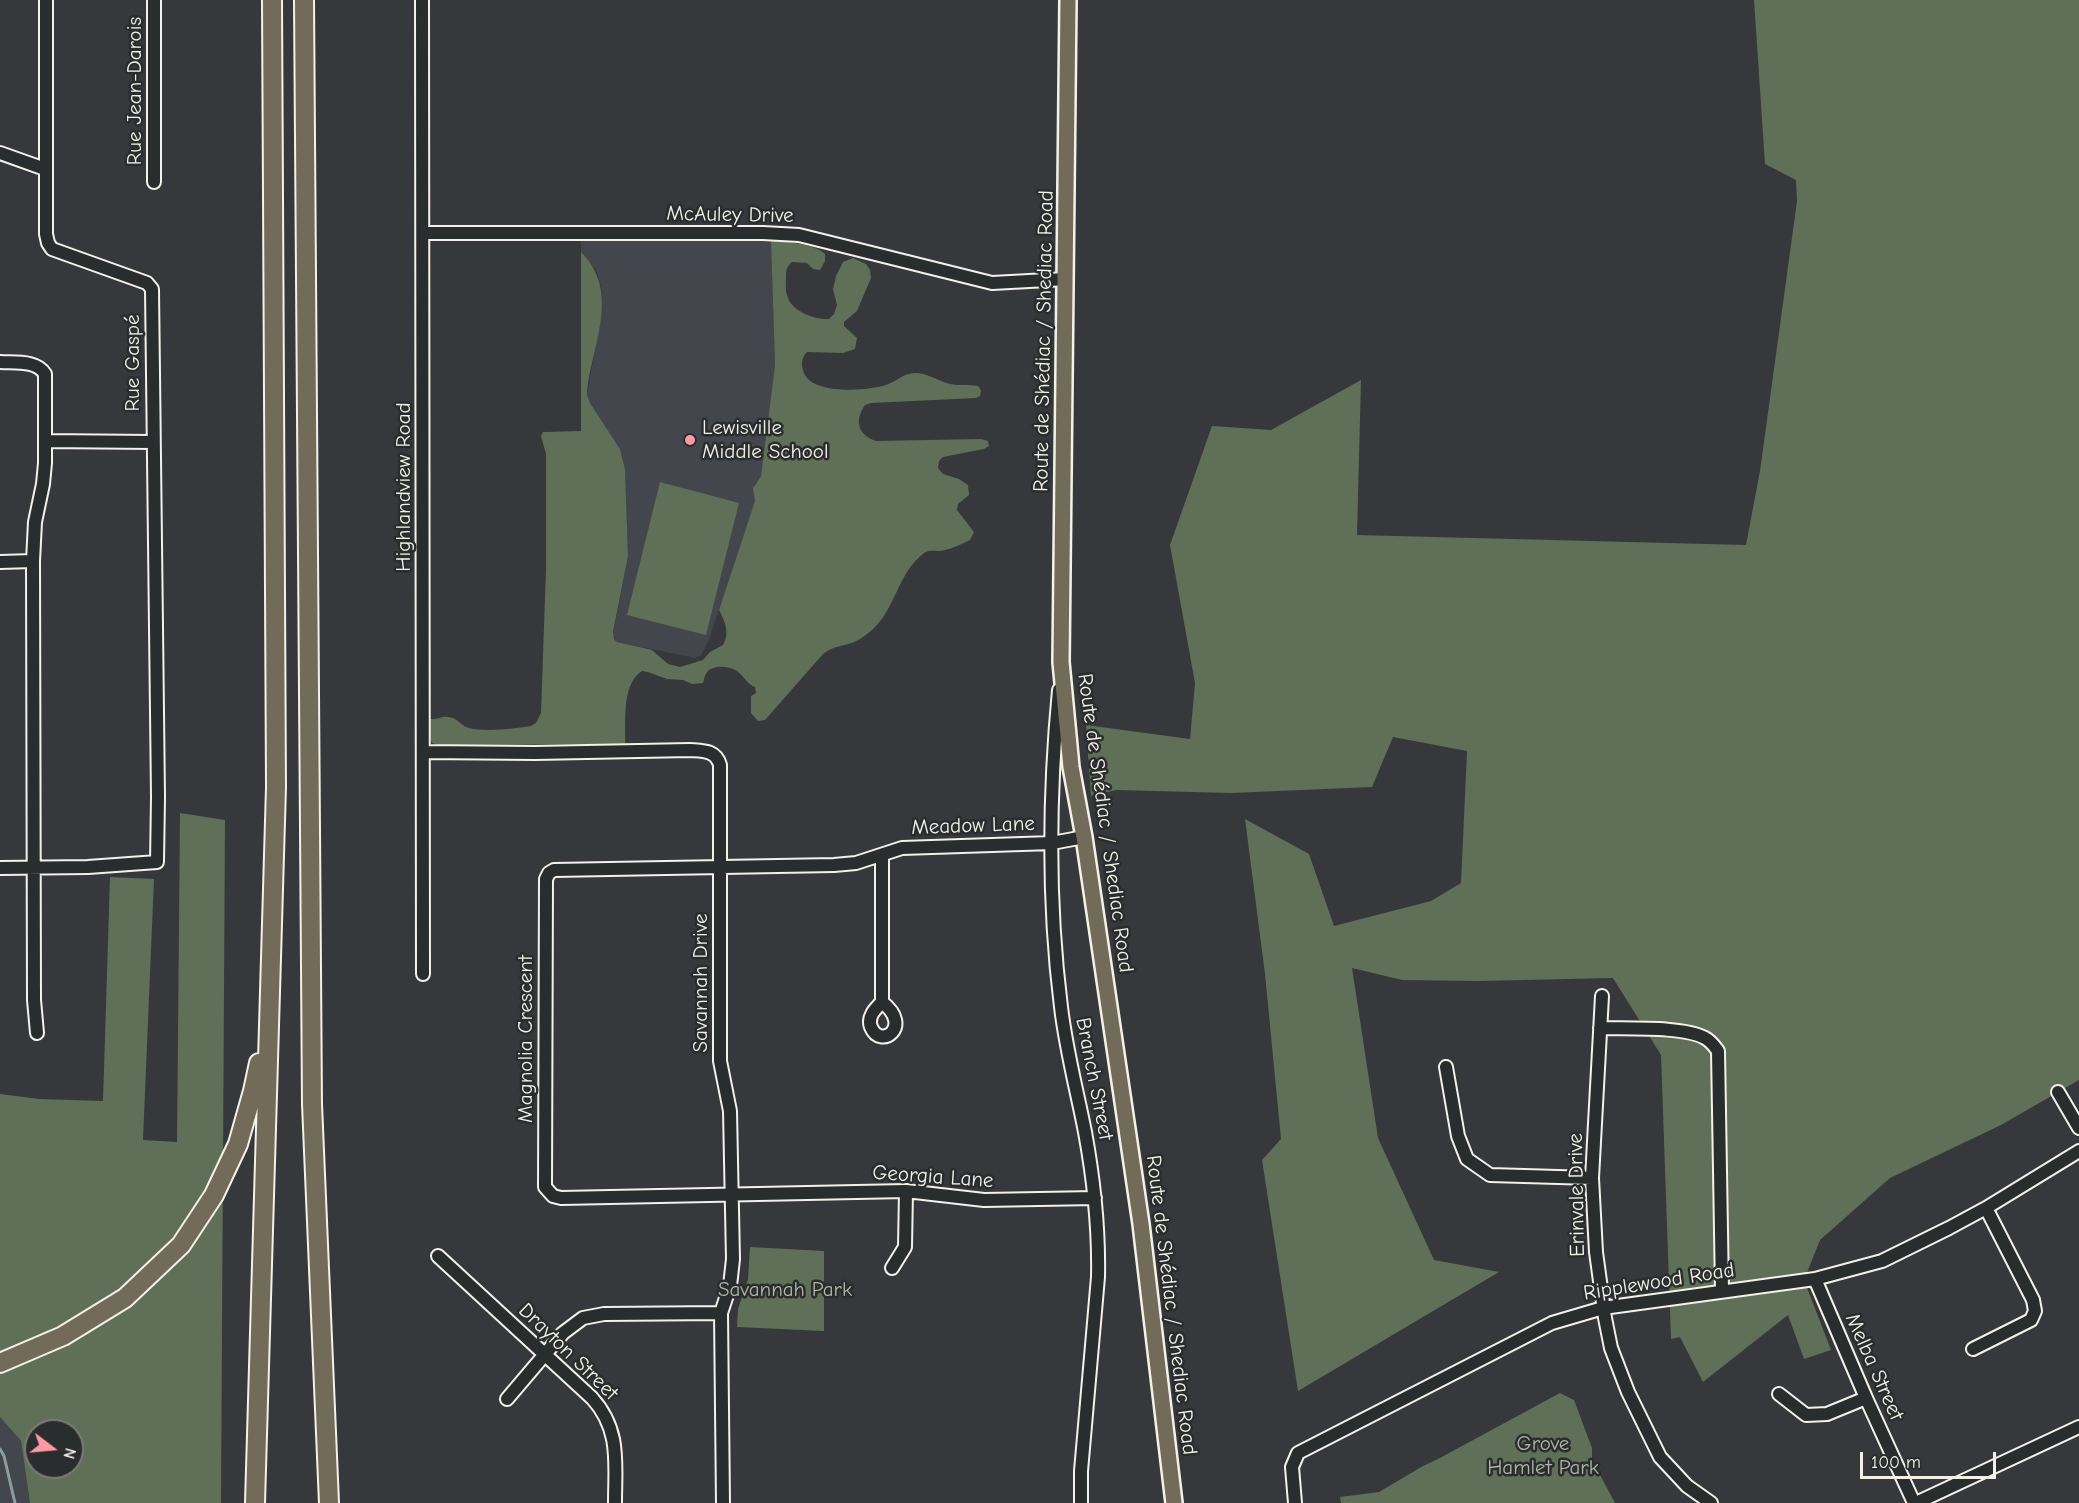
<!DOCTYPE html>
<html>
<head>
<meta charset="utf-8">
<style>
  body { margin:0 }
  #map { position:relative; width:2079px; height:1503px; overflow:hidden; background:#36383c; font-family:"Comic Neue",sans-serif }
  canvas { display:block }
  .north { position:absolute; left:24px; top:1419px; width:60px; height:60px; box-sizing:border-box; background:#2a2d2e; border:2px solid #7b7b78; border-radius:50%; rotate:106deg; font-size:16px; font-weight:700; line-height:24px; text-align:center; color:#f4f1e8 }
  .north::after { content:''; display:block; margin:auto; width:21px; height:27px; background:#ff9aa2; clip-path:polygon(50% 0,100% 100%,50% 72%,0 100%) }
  .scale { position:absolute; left:1860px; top:1452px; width:136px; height:27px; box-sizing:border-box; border:3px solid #f4f1e8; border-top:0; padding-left:8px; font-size:18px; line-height:21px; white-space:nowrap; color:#f4f1e8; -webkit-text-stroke:4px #2a2d2e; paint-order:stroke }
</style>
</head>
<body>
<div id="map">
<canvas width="2079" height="1503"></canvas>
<div class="north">N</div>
<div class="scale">100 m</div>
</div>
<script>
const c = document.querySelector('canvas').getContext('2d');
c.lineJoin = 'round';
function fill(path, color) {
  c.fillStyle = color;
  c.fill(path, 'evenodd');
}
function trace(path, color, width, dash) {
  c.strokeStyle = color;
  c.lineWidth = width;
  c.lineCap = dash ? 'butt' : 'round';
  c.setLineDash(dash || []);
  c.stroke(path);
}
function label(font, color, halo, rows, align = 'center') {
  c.font = font + ' "Comic Neue",sans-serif';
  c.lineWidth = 5;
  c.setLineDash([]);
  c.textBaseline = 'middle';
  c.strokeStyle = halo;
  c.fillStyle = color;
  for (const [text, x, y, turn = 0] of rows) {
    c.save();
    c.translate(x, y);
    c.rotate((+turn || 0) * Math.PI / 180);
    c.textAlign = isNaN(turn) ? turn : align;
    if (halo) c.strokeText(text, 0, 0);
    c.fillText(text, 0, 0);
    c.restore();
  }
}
fill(new Path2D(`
  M581,239L771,241L775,365L761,476L754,485L755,497L754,507L708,642L701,655L695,658L617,642L613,635L628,556L625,469L620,449L590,403L587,394L599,328L602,299L601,286L596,270L581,252Z
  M0,1417L21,1441L30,1503H0Z`), '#44464d');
fill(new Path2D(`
  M1754,0H2079V1080L2001,1125L1890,1178L1820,1240L1804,1280L1831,1350L1804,1359L1788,1315L1703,1382L1680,1337L1671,1339L1661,1055L1613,978L1477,981L1402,980L1352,968L1378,1138L1434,1260L1499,1272L1298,1391L1262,1160L1281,1139L1265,974L1245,819L1309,854L1334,926L1431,901L1461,883L1467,751L1393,737L1372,787L1231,793L1116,790L1091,796L1086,725L1190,739L1195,683L1170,545L1212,426L1271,430L1361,380L1357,535L1746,545L1760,471L1797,201L1796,180L1765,164Z
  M771,241C785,241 815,244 825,254V261L820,270L813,269L807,263L792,262C786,267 786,271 786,279C786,285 785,292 788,298C793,312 816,320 829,319L834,314L837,305L833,289L836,276L843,262L853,258L866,264L870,270L871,278L857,311L844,322V326L857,338L855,349L843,353L807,352C801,358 801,365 804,373C812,395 868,391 886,385C896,382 903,373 915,373C927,373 939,381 950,384C959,386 968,384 978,386L981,390L980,396L976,398L871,403L865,405C854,421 858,435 876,441L981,439L988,441L989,446L984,449L943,457L939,461L938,468L943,474L959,479L968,485L969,495L958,504L957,510L974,532L970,540C962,544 953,548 945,550C937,553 930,548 923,554C898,573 895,610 872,630C865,636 857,642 848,644C838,647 832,647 823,654L765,720L758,721L751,713V696L756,693L755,687C747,684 744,676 737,671C729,666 711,664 706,674C704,677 704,680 703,683L692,684L683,680L667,679L648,672L642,671C621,684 626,723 625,744L438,745L432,743L430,737V719C438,720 442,716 448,717C457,717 461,726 469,728C487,732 512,729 531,726L536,723L541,713L546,569V454L541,436L543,432H546L581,431V252C622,293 591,345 587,394L590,403L620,449L625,469L628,556L613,632L614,639L617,642L652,650L668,664L680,667L703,660L710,652L723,645C730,633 725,621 719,610L755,501L753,488L761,476L775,365Z
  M660,482L739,503L706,635L627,615Z
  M180,813L225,820L221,1503H30L21,1441L0,1417V1094L39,1099L103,1101L110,877L154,879L143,1140L177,1142ZM36,1431H72V1467H36Z
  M750,1247L824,1251V1331L737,1327L738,1309L748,1279Z
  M1560,1393L1574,1400L1592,1448V1460L1615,1503H1341L1340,1497L1379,1492L1423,1466L1438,1459Z`), '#606f57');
trace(new Path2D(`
  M0,1449L4,1456L15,1503`), '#8d9c9e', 3);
const minor = new Path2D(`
  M154,0V182
  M422,0L423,974
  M0,153L45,169
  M423,233H763L799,235L992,283L1066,279
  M0,362C15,363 37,360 45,374V463L43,484L35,522L33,561L34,1000L37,1033
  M45,441L153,442
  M0,562L33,561
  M1059,690C1049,794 1048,904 1061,1007C1066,1050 1077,1091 1085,1132C1094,1181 1099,1228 1098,1277L1081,1471V1503
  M423,752L535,753L690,750C703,751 716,750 720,765V1061L730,1111L733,1259L730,1286L721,1313L723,1503
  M1084,837L1052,843L902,848L856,863L834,865L554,870L549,873L546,879L545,1187L553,1196L561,1198L906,1191L984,1200L1095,1198
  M882,855V1002C875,1009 867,1017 871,1027C880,1050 914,1027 882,1002
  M0,868L88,867L157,862L158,797L152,289L147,283L52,249L48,243L46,234V0
  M1602,996L1592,1178L1596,1252L1605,1318L1611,1348L1628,1392L1660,1457L1687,1486L1711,1503
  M1600,1028C1627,1029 1684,1026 1705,1038C1711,1041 1715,1047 1718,1051L1722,1291
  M1446,1067L1458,1136L1467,1159L1490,1175L1592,1178
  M2058,1092L2079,1128
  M438,1256L592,1398C621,1430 615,1463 615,1503
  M892,1268L905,1247L906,1191
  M1815,1279L1866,1398L1914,1503
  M1973,1349L2031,1320L2035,1311L2033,1300L1986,1208
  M1779,1394L1806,1415L1827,1414L1866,1398
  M507,1399L563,1333L583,1318L604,1314L721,1313
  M1295,1503L1292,1467L1298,1453L1552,1323L1603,1308L1815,1279L1882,1261L1949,1228L1986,1208L2079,1151
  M1916,1503L2079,1427`);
const major = new Path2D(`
  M1068,0L1061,662L1071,767L1084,837L1141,1224L1174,1503`);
const highway = new Path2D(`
  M304,0L312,1104L329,1503
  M0,1363L63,1336L125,1298L181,1245L214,1195L238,1144L253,1091L259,1063
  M255,1503L276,787L272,0`);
trace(minor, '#f4f1e8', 16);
trace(major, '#f4f1e8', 20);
trace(highway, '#f4f1e8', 22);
trace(minor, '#2a2d2e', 12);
trace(major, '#726b5a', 15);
trace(highway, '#726b5a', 18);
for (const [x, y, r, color] of [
  [690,440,6,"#ff9aa2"]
]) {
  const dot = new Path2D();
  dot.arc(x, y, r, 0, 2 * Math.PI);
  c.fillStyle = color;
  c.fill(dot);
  trace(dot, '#2a2d2e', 2);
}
label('21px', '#f4f1e8', '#2a2d2e', [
  ["Rue Jean-Darois",135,91,-90],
  ["McAuley Drive",730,215,1],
  ["Route de Shédiac / Shediac Road",1044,341,-89],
  ["Rue Gaspé",133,363,-90],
  ["Highlandview Road",404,487,-90],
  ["Route de Shédiac / Shediac Road",1105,823,82],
  ["Meadow Lane",973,826,-2],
  ["Savannah Drive",701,983,-90],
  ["Magnolia Crescent",526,1039,-90],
  ["Branch Street",1094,1079,79],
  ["Georgia Lane",933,1177,4],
  ["Erinvale Drive",1577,1195,-91],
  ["Ripplewood Road",1659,1282,-9],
  ["Route de Shédiac / Shediac Road",1171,1305,83],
  ["Drayton Street",568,1352,44],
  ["Melba Street",1874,1367,66]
]);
label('21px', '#f4f1e8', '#2a2d2e', [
  ["Lewisville",702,428],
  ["Middle School",702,452]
], 'left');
label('21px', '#b1b6a7', '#2a2d2e', [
  ["Savannah Park",785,1290],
  ["Grove",1543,1444],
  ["Hamlet Park",1543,1468]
]);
</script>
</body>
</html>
